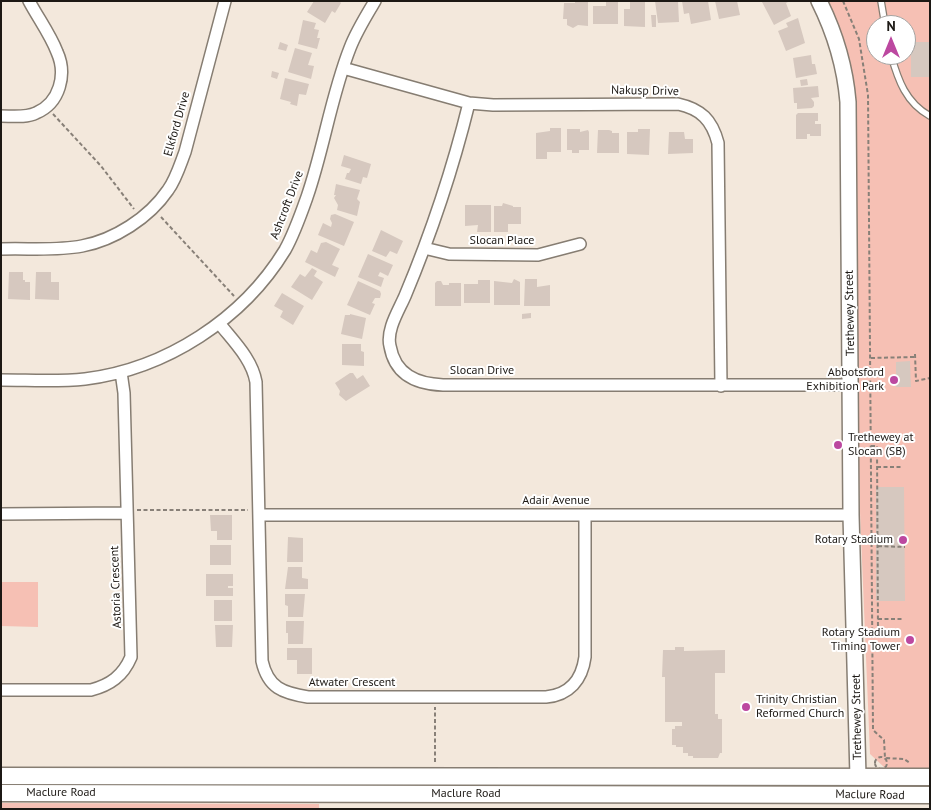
<!DOCTYPE html>
<html>
<head>
<meta charset="utf-8">
<style>
  body { margin:0 }
  #map { position:relative; width:931px; height:810px; overflow:hidden; background:#f3e8dc; font-family:"PT Sans",sans-serif }
  canvas { display:block }
  .frame { position:absolute; inset:0; border:2px solid #1c1814; pointer-events:none }
  .north { position:absolute; left:866px; top:15px; width:50px; height:50px; box-sizing:border-box; background:#fff; border:1px solid #a4a3a1; border-radius:50%; rotate:0deg; font-size:14px; font-weight:700; line-height:20px; text-align:center; color:#1c1814 }
  .north::after { content:''; display:block; margin:auto; width:18px; height:22px; background:#bc48a0; clip-path:polygon(50% 0,100% 100%,50% 72%,0 100%) }
</style>
</head>
<body>
<div id="map">
<canvas width="931" height="810"></canvas>
<div class="frame"></div>
<div class="north">N</div>
</div>
<script>
const c = document.querySelector('canvas').getContext('2d');
c.lineJoin = 'round';
function fill(path, color) {
  c.fillStyle = color;
  c.fill(path, 'evenodd');
}
function trace(path, color, width, dash) {
  c.strokeStyle = color;
  c.lineWidth = width;
  c.lineCap = dash ? 'butt' : 'round';
  c.setLineDash(dash || []);
  c.stroke(path);
}
function label(font, color, halo, rows, align = 'center') {
  c.font = font + ' "PT Sans",sans-serif';
  c.lineWidth = 4;
  c.setLineDash([]);
  c.textBaseline = 'middle';
  c.strokeStyle = halo;
  c.fillStyle = color;
  for (const [text, x, y, turn = 0] of rows) {
    c.save();
    c.translate(x, y);
    c.rotate((+turn || 0) * Math.PI / 180);
    c.textAlign = isNaN(turn) ? turn : align;
    if (halo) c.strokeText(text, 0, 0);
    c.fillText(text, 0, 0);
    c.restore();
  }
}
fill(new Path2D(`
  M826,1H930V768H885L870,754L860,512L857,374L856,99C851,64 843,33 826,1ZM876,25H906V55H876Z
  M1,582H38V627L1,626Z
  M1,803L319,804V809H1Z`), '#f6c0b4');
fill(new Path2D(`
  M314,1H339L341,3L335,13L332,11L325,23L307,12Z
  M575,1H588V26L578,25L573,28L567,25V19H563L564,3H575Z
  M606,1H618V24H593V6H606Z
  M630,1H645V27L624,26V9H630Z
  M655,1H678L679,22L658,23Z
  M682,1H708L711,20L691,24L689,13L684,14Z
  M715,1H737L740,15L719,19Z
  M764,1H790L786,3L791,16L774,25L762,2Z
  M651,15H656V27H652Z
  M798,18L805,43L786,51L778,31L788,27L786,23Z
  M303,20L316,23L314,29L319,30L317,38H320L317,49L298,44Z
  M280,42L288,45L286,51L278,49Z
  M911,42H930V77H911Z
  M295,48L312,53L308,65L314,66L311,79L288,72Z
  M811,55L812,64H815L817,74L796,78L793,58Z
  M272,71L279,73L277,79L271,77Z
  M285,78L309,84L306,95L299,94L297,106L290,104L291,102L280,99Z
  M807,79L808,85L801,86L800,80Z
  M818,86L819,97L811,98L814,102V106L812,108L797,109V103H794L793,88Z
  M798,113H818V121H815V124H821V136H810V134H807V139H796V115Z
  M550,128H561V152H547V159H536V133L550,131Z
  M567,129H580V132L588,130L589,132V150H579V153H572V150H567Z
  M638,129H650L649,155L627,154V132H638Z
  M598,130H609L612,131V133H619V153H597Z
  M669,132H684L685,139H693V153L668,154Z
  M344,155L371,164L367,178L363,177L361,184L345,179L347,173H349L351,169L341,166Z
  M336,184L360,190L357,199L360,202L357,216L337,210L338,205L334,198L336,195H334Z
  M503,203L513,206V207H521V224H508V232H494V206H502Z
  M465,205H491V232H477L478,225L465,226Z
  M335,214L354,222L344,246L318,235L323,223L331,227L332,223L330,219L331,215Z
  M381,230L403,241L397,254L390,251L386,257L372,251Z
  M326,242L340,249L332,265L339,268L335,277L305,262L311,250L317,253L321,243Z
  M368,254L393,265L388,276L380,272L378,276L384,278L381,287L358,277Z
  M312,268L317,271L314,276L323,282L312,300L291,287L300,274L305,277Z
  M9,272H23V280H25V282H30V300L8,299Z
  M36,272H51V282H59V300L35,299Z
  M514,279L520,282V305H494V281L512,283Z
  M525,279H537V287L550,285V306H524Z
  M478,280H490V303H464V284H478Z
  M358,281L380,291L381,294L380,298H375L372,303L375,304L370,315L347,305Z
  M437,281H441L443,285H449V283H461V306H435V283Z
  M282,293L304,306L293,325L280,317L283,311L274,306Z
  M531,313V318L522,319V314Z
  M350,314L366,318L362,339L341,334L345,315H350Z
  M342,344H361V351L364,352V366L342,365Z
  M910,361L911,387H896V362Z
  M350,373H353L357,379L363,375L370,386L346,401L339,395L340,391L335,383Z
  M876,487H904L905,601H876Z
  M210,515H232V540H217V531H211Z
  M288,537L303,538V562H287Z
  M210,545H231V565H210Z
  M288,567H302V578L308,579V589H285Z
  M206,574H233V586H228V588H233V596H206Z
  M285,594H305L303,617H288V606L285,605Z
  M214,600H232V621H214Z
  M286,621H304L303,644H288V633H286Z
  M215,625H233L232,647H216Z
  M910,636L915,642L911,645L906,639Z
  M675,647H684V651L725,650V673H715V714H718V719H722V753H720L718,758H693V756H688V753H683V747H676V745H672V729H675V726H682V722H665V677H662L663,650H675Z
  M287,648H312V674H297V660H287Z`), '#d6c8bf');
const service = new Path2D(`
  M881,1L885,25
  M891,55C898,80 906,103 930,116`);
const minor = new Path2D(`
  M343,68L469,103L493,105L678,104C701,109 712,120 718,143L721,386
  M469,103C453,168 431,234 405,296C399,310 386,330 390,346C395,375 417,384 443,385H850
  M1,116C12,116 26,118 36,113C60,103 67,74 57,52C50,34 38,18 29,1
  M424,248L449,254L538,255L580,244
  M1,249C28,248 56,251 82,246C114,240 149,218 168,190C176,179 180,165 185,152L225,1
  M219,323C234,342 252,359 256,382L262,661C268,688 283,693 308,697H546C569,695 582,680 585,657V515
  M1,380C29,380 58,382 85,379C166,369 243,319 285,250C294,234 301,214 307,197C324,148 331,96 350,48C356,32 366,16 375,1
  M1,514L127,513
  M260,515H851
  M1,690H91C110,685 123,676 131,657L124,393L121,372`);
const tertiary = new Path2D(`
  M819,1C835,33 845,66 848,102L851,515L858,777`);
const secondary = new Path2D(`
  M1,776L930,777
  M1,793L930,795`);
trace(service, '#867d72', 8);
trace(minor, '#867d72', 14);
trace(tertiary, '#867d72', 18);
trace(secondary, '#867d72', 19);
trace(new Path2D(`
  M843,1L859,39L868,95L873,730L884,740L885,758L904,759L910,763
  M53,114L101,166L134,209
  M161,217L234,296
  M915,354L916,381L930,378
  M871,358L915,357
  M871,446H877L878,634H873
  M877,467H902
  M137,510H248
  M878,546L905,547
  M878,619H902
  M875 763a6 6 0 1 1 12 0a6 6 0 1 1-12 0Z
  M435,762V707`), '#888078', 2, [4, 2.5]);
trace(service, '#fff', 5.5);
trace(minor, '#fff', 11);
trace(tertiary, '#fff', 15);
trace(secondary, '#fff', 16);
for (const [x, y, r, color] of [
  [894,380,5,"#bc48a0"],
  [838,445,5,"#bc48a0"],
  [903,540,5,"#bc48a0"],
  [910,640,5,"#bc48a0"],
  [746,707,5,"#bc48a0"]
]) {
  const dot = new Path2D();
  dot.arc(x, y, r, 0, 2 * Math.PI);
  c.fillStyle = color;
  c.fill(dot);
  trace(dot, '#fff', 2);
}
label('12px', '#1c1814', '#fff', [
  ["Nakusp Drive",645,91,1],
  ["Elkford Drive",177,124,-74],
  ["Ashcroft Drive",287,205,-69],
  ["Slocan Place",502,241],
  ["Trethewey Street",850,313,-91],
  ["Slocan Drive",482,371],
  ["Adair Avenue",556,501],
  ["Astoria Crescent",116,587,-92],
  ["Atwater Crescent",352,683],
  ["Trethewey Street",857,717,-91],
  ["Maclure Road",61,793],
  ["Maclure Road",466,794],
  ["Maclure Road",870,795,1]
]);
label('12px', '#1c1814', '#fff', [
  ["Abbotsford",884,373],
  ["Exhibition Park",884,387],
  ["Trethewey at",848,438,"left"],
  ["Slocan (SB)",848,452,"left"],
  ["Rotary Stadium",893,540],
  ["Rotary Stadium",900,633],
  ["Timing Tower",900,647],
  ["Trinity Christian",756,700,"left"],
  ["Reformed Church",756,714,"left"]
], 'right');
</script>
</body>
</html>
